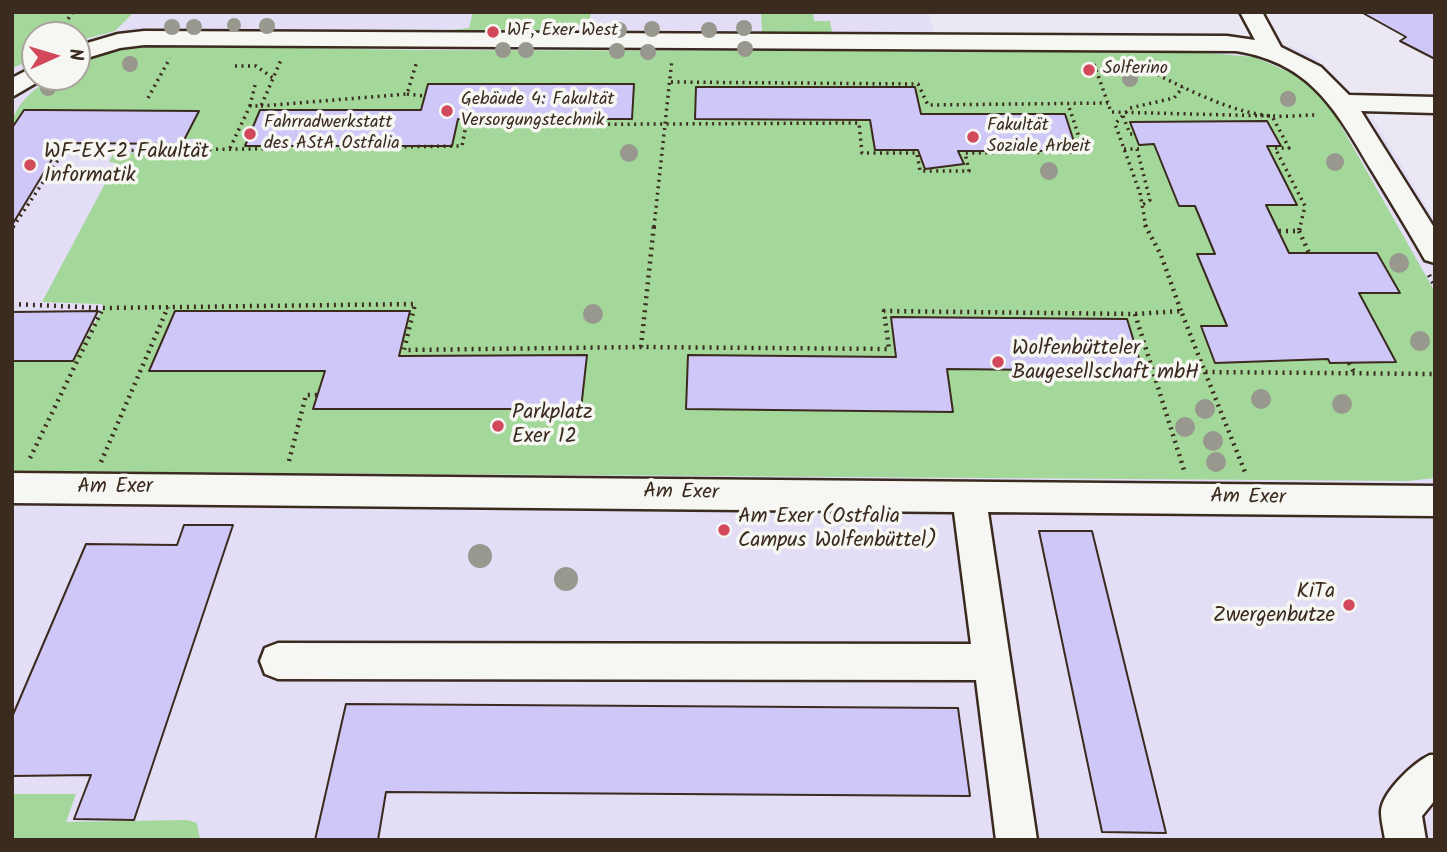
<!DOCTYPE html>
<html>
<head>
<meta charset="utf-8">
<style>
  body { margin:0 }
  #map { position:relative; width:1447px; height:852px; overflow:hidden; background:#ebe8f4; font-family:Kalam,sans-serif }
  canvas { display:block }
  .frame { position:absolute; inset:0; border:14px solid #3b2a1e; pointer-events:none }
  .north { position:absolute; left:21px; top:21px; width:70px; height:70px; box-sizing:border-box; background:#f6f6f2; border:2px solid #aba49d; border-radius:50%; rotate:86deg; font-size:19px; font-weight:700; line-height:28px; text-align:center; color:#3b2a1e }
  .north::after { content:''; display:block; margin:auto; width:24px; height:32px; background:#d1495b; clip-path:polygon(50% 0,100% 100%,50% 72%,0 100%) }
</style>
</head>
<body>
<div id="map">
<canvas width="1447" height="852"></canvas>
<div class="frame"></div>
<div class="north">N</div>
</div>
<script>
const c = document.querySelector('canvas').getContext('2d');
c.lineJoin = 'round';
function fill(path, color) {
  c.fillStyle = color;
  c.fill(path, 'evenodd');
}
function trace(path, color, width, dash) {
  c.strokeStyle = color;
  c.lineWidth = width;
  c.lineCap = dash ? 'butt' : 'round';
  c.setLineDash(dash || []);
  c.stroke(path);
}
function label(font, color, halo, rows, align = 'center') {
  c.font = font + ' Kalam,sans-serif';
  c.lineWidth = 7;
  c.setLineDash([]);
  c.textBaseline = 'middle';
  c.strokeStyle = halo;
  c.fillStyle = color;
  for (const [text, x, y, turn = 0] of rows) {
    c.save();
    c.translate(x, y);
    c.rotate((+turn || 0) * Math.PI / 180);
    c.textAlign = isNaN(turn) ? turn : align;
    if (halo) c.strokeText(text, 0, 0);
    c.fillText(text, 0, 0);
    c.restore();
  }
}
fill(new Path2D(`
  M12,12H929L934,34L1233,35L1296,48L1312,55L1337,78L1376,123L1435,220V840H12ZM35,35H77V77H35Z`), '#e3def6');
fill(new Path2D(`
  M12,12H134L115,31L77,41V35H35V59L12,68Z
  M473,12H591L589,25H573L571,31L452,30L469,28Z
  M761,12H813L814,21H830L832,32L762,33Z
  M181,46L420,50L1195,52L1254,57L1296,75L1314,89L1331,108L1435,292V478L1408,481L12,471V361H73L103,308L102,304H97L42,302L116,163L109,162L115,150L141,155L193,154L202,139H185L198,111L25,110L12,128C12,105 35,89 52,77H77V64C114,48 142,47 181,46Z
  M12,794H76L66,822L187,820L197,823L200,840H12Z`), '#a4d89a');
const building = new Path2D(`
  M1361,12H1435V59L1400,41L1406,37Z
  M428,84H634L632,119H458L452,146H245L260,110H421Z
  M696,87H915L921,114H1065L1077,151H958L964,164L925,169L918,150H875L870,120L695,119Z
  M24,110H40L199,111L182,144L62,143L12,225V128Z
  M1267,121L1281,146H1267L1297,205H1266L1289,253H1377L1400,293H1359L1396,362L1330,363L1328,359L1215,363L1201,326H1227L1197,254H1215L1195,206H1179L1154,144L1139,145L1130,122Z
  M98,311L73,361H12V312Z
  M175,311H410L399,356L587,355L581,409H313L325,371H149Z
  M891,317L1127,319L1143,371L947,369L953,412L686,409L688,355L896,357Z
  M184,525H233L134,820L74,819L91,775L12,776V717L86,544L177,545Z
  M1039,531H1092L1166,833L1102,832Z
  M346,704L958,708L970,796L386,792L378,840H315Z`);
fill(building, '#d0c7f9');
trace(building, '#3b2a1e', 2);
const minor = new Path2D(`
  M1240,12H1262L1281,47L1321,67L1349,95L1435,97V113L1361,111L1435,229V263L1425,260C1408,230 1390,201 1372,171C1336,111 1312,63 1236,51L144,45L120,48L77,61V46L118,34L144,31L1227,36L1255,40Z
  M35,66V77H45L43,79L12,97V78Z
  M12,473L1435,486V516L988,512L1037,840H996L976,680L278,679L265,674L260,661L265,648L278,643L971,644L954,512L12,503Z
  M1430,755H1435V800L1422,816L1426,840H1385C1384,831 1381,821 1381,812C1381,793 1414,762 1430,755Z`);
trace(minor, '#3b2a1e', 5);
trace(new Path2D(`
  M57,35L73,12
  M1094,64L1111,112L1272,116L1289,148H1275L1305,206L1300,227
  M235,66H256L273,78
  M1140,66C1179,85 1229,113 1273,116C1287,117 1303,115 1317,115
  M671,82L918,84L928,105L1108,103
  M407,94L425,96
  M148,98L170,58
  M250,106L255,85
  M261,106L407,94L417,61
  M1123,116L1130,134H1135
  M230,148L250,106H261L281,60
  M1124,149H1141
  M1137,149L1150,200L1142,205
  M87,155L95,151L462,146L466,125L859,123L862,153H917L920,171H969L965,153L1084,152L1068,104
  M13,227L64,151H92
  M654,227L672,59
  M1146,227L1140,193L1115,124L1130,108L1174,98L1183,87`), '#3b2a1e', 3.5, [2, 4.5]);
trace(new Path2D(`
  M1145,225L1161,255L1181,311
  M12,228L14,225
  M1279,231H1299L1300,225
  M1299,231L1309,253
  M1429,275L1435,286
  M12,304L103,308L415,304L404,350L641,347L889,349L884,311L1135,314L1181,311L1205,372L1435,374
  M1135,314L1184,470
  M641,347L654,225
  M1349,363L1354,372
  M1205,372L1245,472
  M30,458L103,308
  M289,461L306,395H317
  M101,462L168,307`), '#3b2a1e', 4.5, [2, 5]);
fill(minor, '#f6f6f2');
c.fillStyle = '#98988f';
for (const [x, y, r] of [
  [234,25,7],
  [267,26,8],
  [172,27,8],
  [194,27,8],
  [744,28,8],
  [652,29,8],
  [619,30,8],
  [709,30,8],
  [745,49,8],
  [503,50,8],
  [526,50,8],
  [617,51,8],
  [648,52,8],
  [130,64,8],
  [1130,79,8],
  [48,88,8],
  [1288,99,8],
  [629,153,9],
  [1335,162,9],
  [1049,171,9],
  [1399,263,10],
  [593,314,10],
  [1420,341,10],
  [1261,399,10],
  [1342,404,10],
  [1205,409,10],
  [1185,427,10],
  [1213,441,10],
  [1216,462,10],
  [480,556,12],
  [566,579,12]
]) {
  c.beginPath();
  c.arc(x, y, r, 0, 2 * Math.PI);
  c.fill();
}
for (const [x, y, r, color] of [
  [493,32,7,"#d1495b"],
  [1089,70,7,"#d1495b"],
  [447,111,7,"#d1495b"],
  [250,134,7,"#d1495b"],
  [973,137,7,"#d1495b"],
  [30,165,7,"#d1495b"],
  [998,362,7,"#d1495b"],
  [498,426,7,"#d1495b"],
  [724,530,7,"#d1495b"],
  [1349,605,7,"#d1495b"]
]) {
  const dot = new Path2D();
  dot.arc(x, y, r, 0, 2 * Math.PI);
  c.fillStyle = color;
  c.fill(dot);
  trace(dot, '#f6f6f2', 2.5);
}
label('18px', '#3b2a1e', '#f6f6f2', [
  ["WF, Exer West",507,32],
  ["Solferino",1103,70],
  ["Gebäude 4: Fakultät",461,101],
  ["Versorgungstechnik",461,122],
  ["Fahrradwerkstatt",264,124],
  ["des AStA Ostfalia",264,145],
  ["Fakultät",987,127],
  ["Soziale Arbeit",987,148]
], 'left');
label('21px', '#3b2a1e', '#f6f6f2', [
  ["WF-EX-2 Fakultät",44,153],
  ["Informatik",44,177],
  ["Wolfenbütteler",1012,350],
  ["Baugesellschaft mbH",1012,374],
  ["Parkplatz",512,414],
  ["Exer 12",512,438],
  ["Am Exer (Ostfalia",738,518],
  ["Campus Wolfenbüttel)",738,542],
  ["KiTa",1335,593,"right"],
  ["Zwergenbutze",1335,617,"right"]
], 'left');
label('21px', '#3b2a1e', '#f6f6f2', [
  ["Am Exer",115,488],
  ["Am Exer",681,494,1],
  ["Am Exer",1248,499,1]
]);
</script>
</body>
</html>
